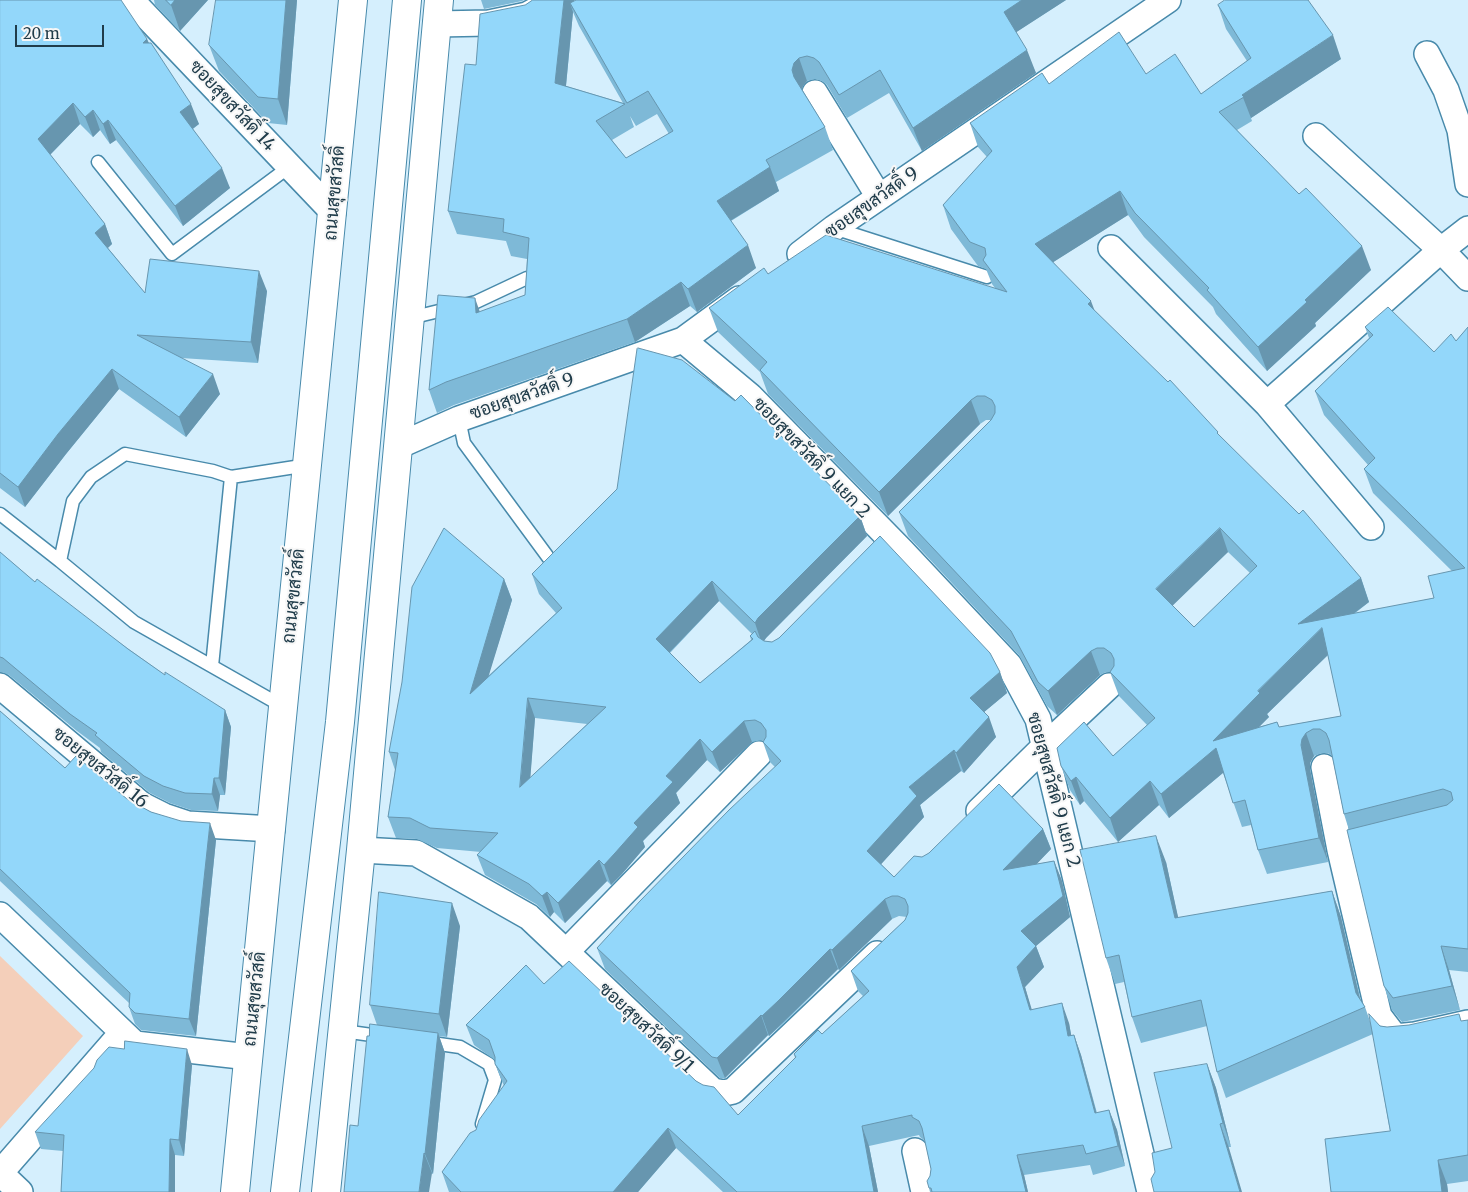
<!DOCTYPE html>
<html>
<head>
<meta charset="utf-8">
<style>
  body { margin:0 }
  #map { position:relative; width:1468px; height:1192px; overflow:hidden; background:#d5effd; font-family:Merriweather,serif }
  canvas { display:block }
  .scale { position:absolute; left:15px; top:25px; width:89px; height:22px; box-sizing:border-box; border:2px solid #203c4a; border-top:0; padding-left:6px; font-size:15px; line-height:18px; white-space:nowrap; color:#203c4a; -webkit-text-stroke:4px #f7f7f7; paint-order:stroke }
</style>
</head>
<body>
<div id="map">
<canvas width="1468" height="1192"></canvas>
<div class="scale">20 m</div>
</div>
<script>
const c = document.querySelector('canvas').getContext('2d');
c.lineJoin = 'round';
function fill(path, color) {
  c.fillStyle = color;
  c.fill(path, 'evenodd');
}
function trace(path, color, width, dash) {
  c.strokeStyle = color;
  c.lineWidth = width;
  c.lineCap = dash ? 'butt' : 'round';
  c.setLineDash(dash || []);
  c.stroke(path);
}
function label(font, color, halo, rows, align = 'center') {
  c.font = font + ' Merriweather,Sarabun,serif';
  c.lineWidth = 4;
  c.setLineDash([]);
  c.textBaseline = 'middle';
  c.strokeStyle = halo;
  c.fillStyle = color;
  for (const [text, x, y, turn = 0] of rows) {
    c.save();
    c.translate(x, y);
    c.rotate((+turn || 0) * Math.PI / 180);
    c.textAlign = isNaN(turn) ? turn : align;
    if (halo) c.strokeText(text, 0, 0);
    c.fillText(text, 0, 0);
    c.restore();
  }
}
fill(new Path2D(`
  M0,956L83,1036L0,1129Z`), '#f4cfba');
const service = new Path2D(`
  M98,162L172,254L289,167
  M834,228L987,277
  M410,318L476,302L527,278
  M459,419L464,443L556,568
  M0,514L60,561
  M212,666L231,477
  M282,706L134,622L60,561L73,501L91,477L125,454L213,471L231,477L308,465
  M343,1031L386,1037
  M425,1042L460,1047L489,1064L495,1080L482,1124`);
const minor = new Path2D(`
  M131,0L333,212
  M436,24L489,23L527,15L554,0
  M1427,54L1446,90L1460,130L1468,184
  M815,93L879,197
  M1316,136L1441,250L1468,278
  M1111,248L1267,404L1371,527
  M800,254L834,228L1168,0
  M683,340L750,396L902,551L1009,665L1038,719L1150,1192
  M1267,404L1441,250L1468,229
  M398,446L459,419L683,340L739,299
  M0,686L142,805L164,816L188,824L272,829
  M1324,767L1340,850L1379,1016L1395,1037L1415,1035L1468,1023
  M979,811L1045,746L1109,686
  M361,850L416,853L529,917L713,1091L724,1093L733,1091L877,954
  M0,915L135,1044L249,1057
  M566,952L759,754
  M915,1151L924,1192
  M0,1173L122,1033
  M0,1173L20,1192`);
const primary = new Path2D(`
  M235,1192L353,0
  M285,1192L340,722L407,0
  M326,1192L361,850L439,0`);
trace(service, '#488aab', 15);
trace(minor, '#488aab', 28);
trace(primary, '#488aab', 30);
trace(service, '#fff', 12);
trace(minor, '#fff', 25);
trace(primary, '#fff', 28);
fill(new Path2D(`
  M0,0L147,39L149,43L199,124L193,129L230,188L183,226L116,140L110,144L100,130L93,137L80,124L50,155L105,224L112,244L108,248L145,293L267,291L258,363L181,358L220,394L186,437L119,389L66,454L25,507L0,488Z
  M154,0H208L180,31L155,5Z
  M297,0L287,125L268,123L219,71L209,45Z
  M481,0H524L522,1L484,9Z
  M533,0H574V1L576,0H1066L1016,32L1036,73L922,151L889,93L847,118L827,85L822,81L815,79L807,81L803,86L802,89L825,127L833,150L776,182L779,191L731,221L756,268L697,312L690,306L635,342L454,405L437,413L429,390L480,312L525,295L527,259L511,256L506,241L457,234L448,211L476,65L525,5ZM573,12L579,26L623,103L566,86ZM657,114L669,134L626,158L612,140L634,127L630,116L636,126Z
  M1218,5L1341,59L1251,118L1252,121L1237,130L1371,270L1315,323L1316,326L1267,371L1216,314L1213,307L1144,237L1128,215L1053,262L1094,310L1361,578L1369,602L1354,614L1434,598L1452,571L1373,493L1364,469L1368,465L1324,415L1315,391L1369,338L1365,327L1434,352L1456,341L1468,327V972L1449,970L1460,1010L1402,1022L1392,1010L1384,986L1349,830L1344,814L1332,756L1328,753H1322L1314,756L1310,763V769L1328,862L1267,874L1258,850L1251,825L1242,827L1223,773L1169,818L1159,805L1118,842L1084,801L1080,805L1070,790L1061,766L1113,756L1147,725L1119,696L1110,672H1106L1100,675L1057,715L1047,706L1019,655L908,536L899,512L991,420H986L980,424L888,516L768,394L760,372L718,332L709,308L768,274L995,288L992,284L986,269L978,266L951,229L943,205L987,157L978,147L970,123L1049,84L1146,74L1201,94L1247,61L1226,29ZM1228,552L1250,573L1194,627L1172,605ZM1328,655L1341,716L1279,727L1277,722L1258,727L1269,717L1267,714Z
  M860,516L867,536L766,638L764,641L1000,672L1007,693L984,712L996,737L964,773L961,771L920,805L924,817L881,864L894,877L922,857L1043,829L1051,849L1036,864L1054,861L1062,881L1070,917L1036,946L1044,967L1025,987L1031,1009L1069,1023L1071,1035H1074L1081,1055L1097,1113L1109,1110L1117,1130L1125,1166L1093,1175L1090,1165L1024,1175L1028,1192H930L929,1188L931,1169L925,1141L920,1137L919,1135L869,1146L878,1192H723L676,1148L638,1192H449L442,1172L476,1130L504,1086L495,1064V1060L474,1045L466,1025L544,984L696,1081L738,1115L795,1058L794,1054L822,1034L863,996L858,991L851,971L905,920L907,917L899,916L892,919L839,970L838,969L786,1021L769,1036L768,1035L725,1078H720L605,969L597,948L775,767L770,762L763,742L764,741L762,740L752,742L720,772L707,760L676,793L680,803L643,841L645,847L622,874L611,885L607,881L565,923L554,912L550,917L536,904L485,875L477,855L481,852L437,848L417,839L396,838L388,817L395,770L389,752L504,579L512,600L488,676L556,613L539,594L532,574ZM719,601L752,634L750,636L751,640L700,683L670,653ZM535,718L587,724L530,778Z
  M0,552L35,582L165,675L225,710L231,727L225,795H220L218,811L191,810L170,803L150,793L101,752L100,748L77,731L9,675L2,672H0Z
  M0,711L65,768L151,812L216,840L196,1036L141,1030L135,1024L129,1007V1003L0,881Z
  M1166,862L1178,918L1332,891L1341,917L1361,1001L1365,1007L1371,1024L1387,1027L1462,1021L1468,1020V1181L1447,1184L1448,1192H1331L1390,1131L1373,1034L1226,1098L1217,1072L1207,1026L1141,1043L1132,1017L1124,982L1115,984L1106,958Z
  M460,926L447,1037L439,1036L445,1053L433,1174L358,1126L369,1036L377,1025L370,1005Z
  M1207,1064L1216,1088L1231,1147L1172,1148Z
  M192,1065L184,1156L175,1155V1192H61L63,1151L41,1149L35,1132Z`), '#7eb9d7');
fill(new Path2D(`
  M175,0H208L180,31L171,5Z
  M286,0H297L287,125L278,99Z
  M564,0H574L573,9L570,3L573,12L564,106L555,83Z
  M1022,0H1066L1012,35L1004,12Z
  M1333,35L1341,59L1251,118L1242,95Z
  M147,39L155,59L143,43Z
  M1027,50L1036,73L922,151L913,128Z
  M799,58L807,81L803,86L801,93L794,77L792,70L794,63Z
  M73,103L80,124L45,160L38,139Z
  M191,104L199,124L188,132L180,112Z
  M93,110L100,130L93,137L85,117Z
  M108,120L116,140L110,144L103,124Z
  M770,167L779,191L725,224L717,201Z
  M222,168L230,188L183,226L175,206Z
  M1120,191L1128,215L1044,268L1035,244Z
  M105,224L112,244L102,253L95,233Z
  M748,245L756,268L697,312L688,289Z
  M1362,246L1371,270L1315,323L1316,326L1267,371L1258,347L1305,300Z
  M259,271L267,291L258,363L251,342Z
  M681,282L690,306L635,342L627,319Z
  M475,298L483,321L476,313Z
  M1091,301L1100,325L1088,304Z
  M112,369L119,389L66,454L25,507L18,487L58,434Z
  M213,374L220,394L186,437L179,417Z
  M971,400L980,424L888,516L879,492Z
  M860,516L867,536L766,638L762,644L755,623L758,618Z
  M1220,528L1228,552L1165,613L1156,589Z
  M1361,578L1369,602L1325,635L1331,652L1267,714L1269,717L1222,765L1213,741L1298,624Z
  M504,579L512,600L477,714L470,694Z
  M712,581L719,601L663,659L656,639Z
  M1091,651L1100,675L1057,715L1048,691Z
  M1000,672L1007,693L977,718L970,698Z
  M528,698L535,718L528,808L520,787Z
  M225,710L231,727L225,795L219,778Z
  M989,717L996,737L964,773L956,753Z
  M744,721L752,742L720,772L712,752Z
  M1306,733L1314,756L1310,763V769L1328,862L1319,838L1301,745L1302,739Z
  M700,739L707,760L676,793L680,803L643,841L645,847L622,874L611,885L604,865L666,776Z
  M1216,748L1224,772L1169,818L1161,794Z
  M954,750L961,771L920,805L924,817L874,872L867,851L909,787Z
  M1076,777L1084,801L1080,805L1071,781Z
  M214,778L220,795L218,811L212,794Z
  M1150,781L1159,805L1118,842L1110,818Z
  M210,823L216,840L196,1036L189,1019Z
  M1043,829L1051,849L1011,891L1003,870Z
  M1156,836L1166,862L1184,944L1175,918Z
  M599,860L607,881L565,923L558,903Z
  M1054,861L1062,881L1070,917L1029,952L1021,931Z
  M1332,891L1341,917L1362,1008L1356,993Z
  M547,892L554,912L550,917L542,896Z
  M885,899L892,919L839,970L832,950Z
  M452,903L460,926L447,1037L439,1014Z
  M1036,946L1044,967L1025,987L1038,1030L1030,1010L1017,967Z
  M1441,946L1449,970L1460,1010L1452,986Z
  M830,949L838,969L769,1036L762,1016Z
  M1062,1003L1069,1023L1075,1056L1068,1036Z
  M761,1015L768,1035L725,1078L717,1058Z
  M438,1033L445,1053L433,1174L425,1154Z
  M1074,1035L1081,1055L1102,1134L1095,1113Z
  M187,1049L192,1065L184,1156L179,1140Z
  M1207,1064L1216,1088L1231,1147L1223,1123Z
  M1109,1110L1117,1130L1125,1166L1118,1146Z
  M1220,1124L1229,1148L1242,1192H1240Z
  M862,1126L869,1146L878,1192H874Z
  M668,1128L676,1148L638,1192H613Z
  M170,1139L175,1155V1192H169Z
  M424,1153L432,1173L429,1192H419Z
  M1017,1155L1024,1175L1028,1192H1026Z
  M1438,1160L1447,1184L1448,1192H1442Z`), '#6796af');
const building = new Path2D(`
  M0,0H121L147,39L143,43H151L191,104L180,112L222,168L175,206L108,120L103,124L93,110L85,117L73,103L38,139L105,224L95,233L145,293L150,259L259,271L251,342L137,335L213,374L179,417L112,369L58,434L18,487L0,473Z
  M166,0H175L171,5Z
  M216,0H286L278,99L258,97L209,45Z
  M533,0H564L555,83L625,104L596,121L626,158L673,131L648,91L627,103L570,3L576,0H1022L1004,12L1027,50L913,128L880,70L839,95L819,62L814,58L807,56L799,58L794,63L792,70L794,77L825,127L766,160L770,167L717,201L748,245L688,289L681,282L627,319L446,382L429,390L438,295L475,298L476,313L525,295L529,238L503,232L504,219L448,211L465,64L476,65L480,14L525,5Z
  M1225,0H1308L1333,35L1242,95L1244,97L1219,112L1299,194L1306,188L1362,246L1305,300L1307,302L1258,347L1207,290L1209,288L1135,213L1120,191L1035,244L1091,301L1088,304L1168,382L1170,380L1218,432L1217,433L1299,514L1303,510L1361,578L1298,624L1434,598L1428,576L1465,568L1364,469L1375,458L1315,391L1373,335L1365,327L1388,307L1434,352L1451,334L1456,341L1468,327V949L1441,946L1452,986L1393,998L1384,986L1347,830L1447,805L1453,800L1451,792L1443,789L1344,814L1329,740L1326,733L1320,729H1313L1306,733L1302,739L1301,745L1319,838L1258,850L1245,800L1233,803L1216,748L1161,794L1150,781L1110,818L1076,777L1071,781L1061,766L1057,748L1084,722L1113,756L1155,718L1110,672L1114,666V659L1111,653L1104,648H1097L1091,651L1048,691L1038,682L1011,631L899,512L991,420L995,413V406L992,400L985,396H977L971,400L879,492L760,370L767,362L709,308L764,268L768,274L826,235L1007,292L983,260L986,255L985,248L970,242L943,205L992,151L970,123L1042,73L1049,84L1119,32L1146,74L1175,54L1201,94L1251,58L1218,5ZM1220,528L1257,566L1194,627L1156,589ZM1322,628L1341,716L1279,727L1277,722L1213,741L1260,693L1258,691Z
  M638,348L682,360L735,401L741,395L860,516L758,618L755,623L712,581L656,639L700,683L753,639L750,636L755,631L758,637L764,641L772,642L779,638L880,536L990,653L1000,672L970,698L989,717L956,753L954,750L909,787L917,796L867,851L894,877L914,856L922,857L929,853L999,784L1043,829L1003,870L1054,861L1063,896L1021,931L1036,946L1017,967L1030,1010L1062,1003L1068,1036L1074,1035L1095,1113L1109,1110L1118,1146L1086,1154L1083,1145L1017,1155L1026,1192H932L931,1188H929L927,1181L930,1176L931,1169L922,1128L919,1121L912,1117V1115L862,1126L874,1192H737L668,1128L613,1192H461L442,1172L470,1133L476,1130L479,1120L507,1081L495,1064V1057L489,1040L466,1025L526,965L544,984L569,961L696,1081L703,1085L714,1087L738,1115L796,1057L794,1054L818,1030L822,1034L869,991L851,971L905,920L908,913V906L905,899L898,896H892L885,899L832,950L830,949L778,1001L762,1016L761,1015L717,1058L712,1057L597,948L640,901L729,810L781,761L763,742L766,737V730L761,723L755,720L744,721L712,752L700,739L666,776L673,782L634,823L638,827L615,853L604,865L599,860L558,903L547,892L542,896L529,884L477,855L498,833L430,828L410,818L388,817L398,753L389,752L402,682L412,587L444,528L504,579L470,694L562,608L532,574L617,489L637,349ZM528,698L606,707L520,787Z
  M0,552L35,582L37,579L128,649L165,675V672L225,710L219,778H214L212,794L185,793L163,786L144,776L95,735L97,733L70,714L3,658L0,657Z
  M0,711L65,768L76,756L127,799L151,812L181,821L210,823L189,1019L135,1013L129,1007L130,993L0,869Z
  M1156,836L1175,918L1332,891L1356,993L1365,1007L1217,1072L1201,1000L1132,1017L1119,955L1106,958L1080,850Z
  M379,892L452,903L439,1014L370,1005Z
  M1369,1014L1380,1026L1387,1027L1409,1025L1459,1014L1461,1021L1468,1020V1155L1438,1160L1442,1192H1331L1325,1139L1390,1131Z
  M370,1024L438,1033L425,1154L424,1153L419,1192H344L350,1125L358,1126L367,1036H369Z
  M125,1041L187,1049L179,1140L170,1139L169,1192H61L64,1135L35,1132L94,1068L97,1060L109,1047L124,1049Z
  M1207,1064L1223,1123L1220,1124L1240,1192H1154L1151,1179L1155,1172L1152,1153L1172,1148L1154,1073Z`);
fill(building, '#93d7fa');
trace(building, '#6796af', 1);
label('18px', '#203c4a', '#f7f7f7', [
  ["ซอยสุขสวัสดิ์ 14",232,106,47],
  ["ถนนสุขสวัสดิ์",335,193,-85],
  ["ซอยสุขสวัสดิ์ 9",872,203,-35],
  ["ซอยสุขสวัสดิ์ 9",522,397,-19],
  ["ซอยสุขสวัสดิ์ 9 แยก 2",811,458,46],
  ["ถนนสุขสวัสดิ์",294,596,-84],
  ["ซอยสุขสวัสดิ์ 16",100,768,39],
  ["ซอยสุขสวัสดิ์ 9 แยก 2",1053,790,75],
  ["ถนนสุขสวัสดิ์",255,999,-84],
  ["ซอยสุขสวัสดิ์ 9/1",646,1028,43]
]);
</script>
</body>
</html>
